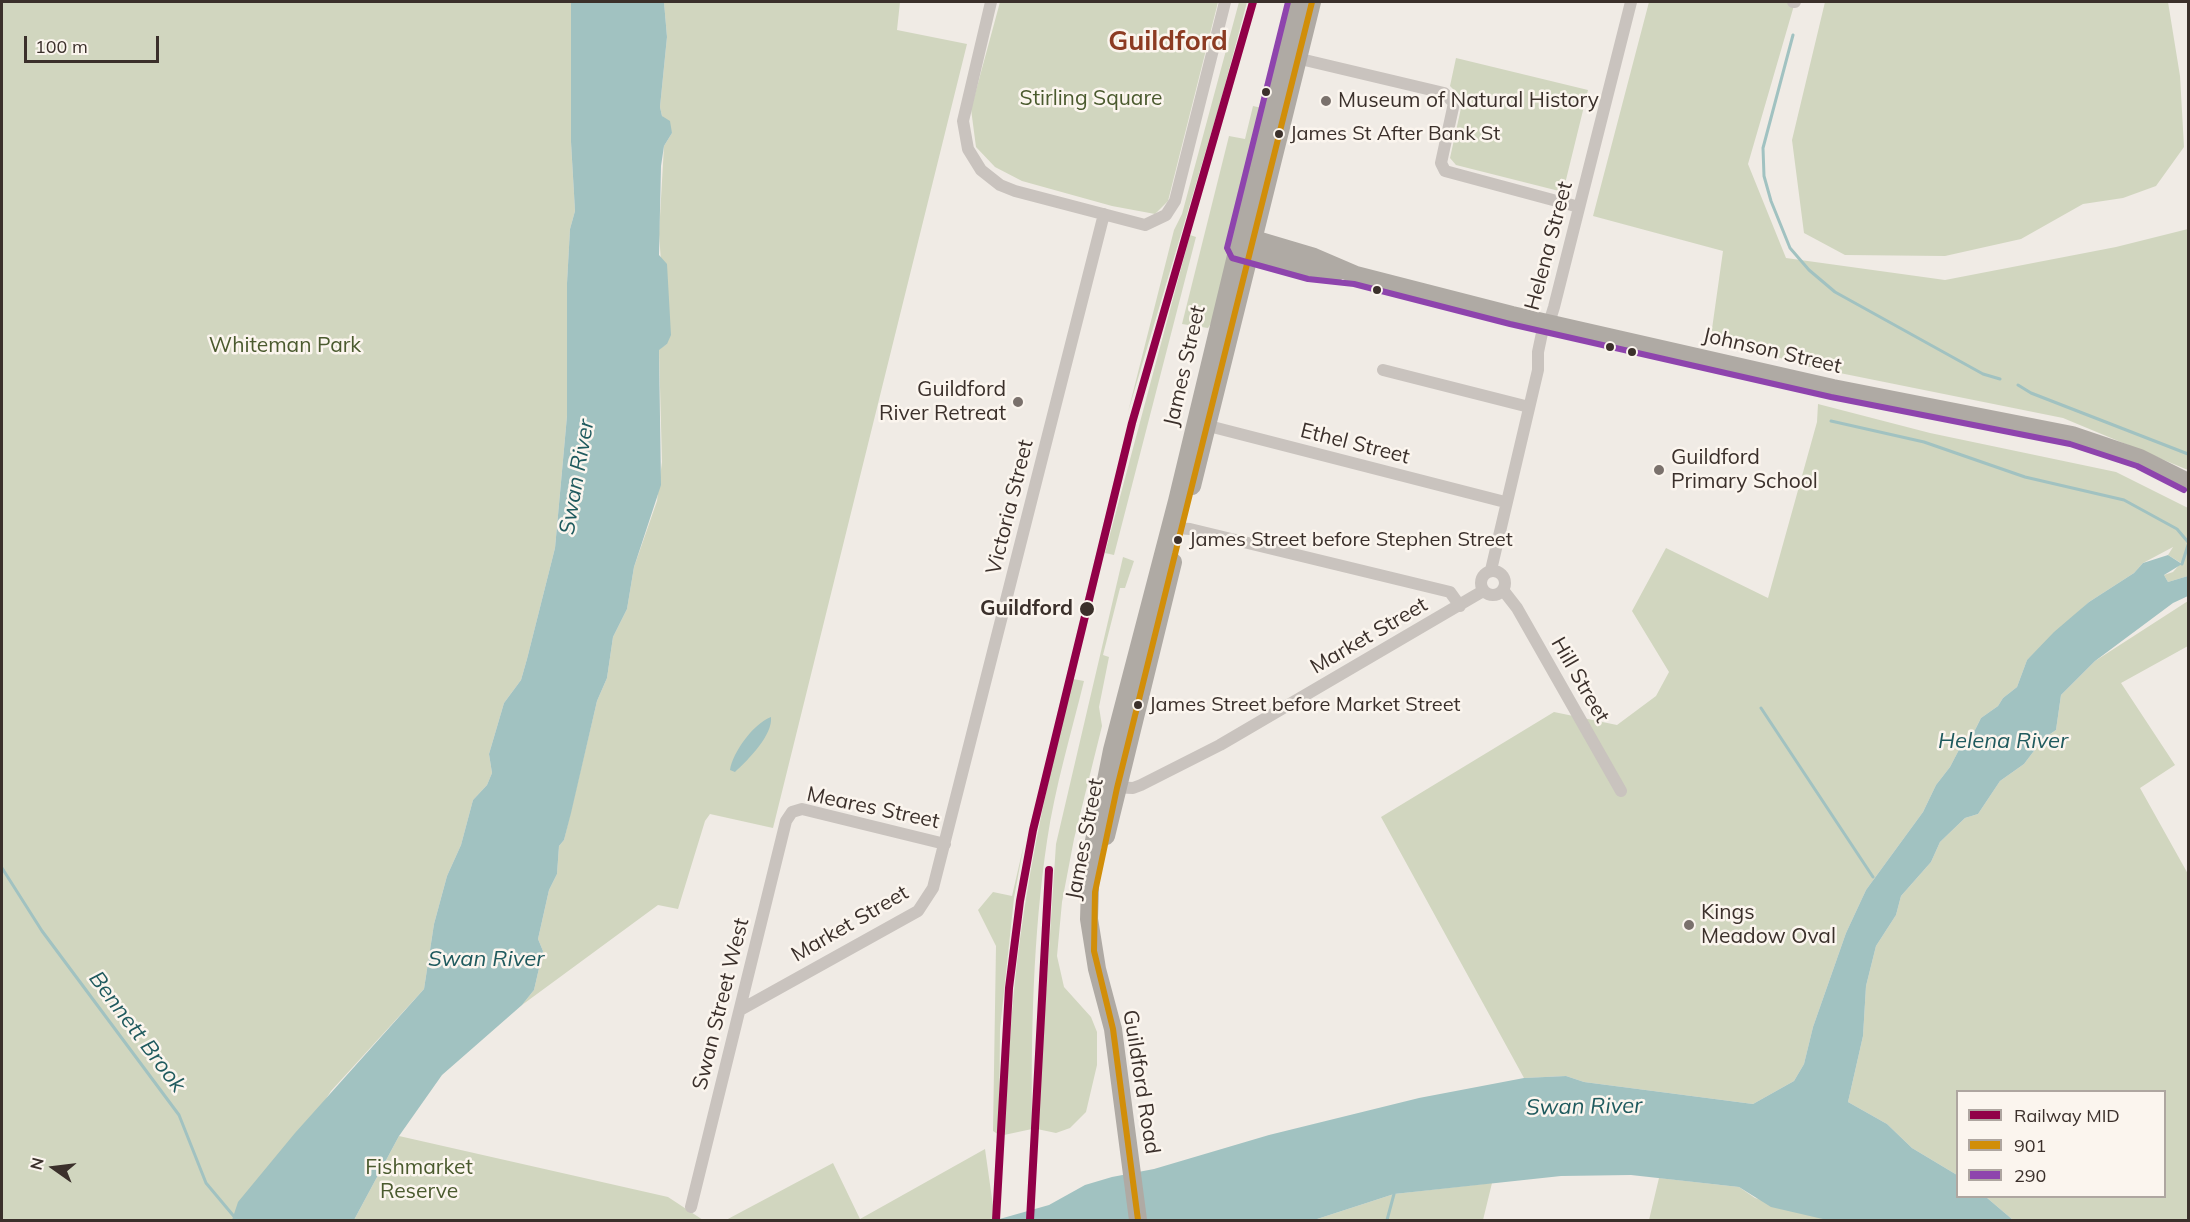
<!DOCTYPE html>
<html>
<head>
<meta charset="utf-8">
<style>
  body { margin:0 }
  #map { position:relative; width:2190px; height:1222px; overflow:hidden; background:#f0ebe5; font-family:Mulish,sans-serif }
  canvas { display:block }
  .frame { position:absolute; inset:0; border:3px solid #3b302b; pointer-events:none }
  .legend { position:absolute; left:1956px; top:1090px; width:210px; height:108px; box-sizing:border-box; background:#fbf5ee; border:2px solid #aea6a0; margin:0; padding:8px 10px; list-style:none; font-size:18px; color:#3b302b }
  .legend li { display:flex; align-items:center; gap:12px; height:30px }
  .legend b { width:30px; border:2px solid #aea6a0 }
  .north { position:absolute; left:24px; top:1138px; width:60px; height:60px; -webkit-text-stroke:4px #fbf5ee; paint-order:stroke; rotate:284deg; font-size:16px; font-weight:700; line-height:24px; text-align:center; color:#3b302b }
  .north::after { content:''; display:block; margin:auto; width:21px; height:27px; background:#3b302b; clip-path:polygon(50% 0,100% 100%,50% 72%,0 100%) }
  .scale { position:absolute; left:24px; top:36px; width:135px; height:27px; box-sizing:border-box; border:3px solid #3b302b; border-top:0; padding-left:8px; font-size:18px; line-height:21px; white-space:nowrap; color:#3b302b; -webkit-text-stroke:4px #fbf5ee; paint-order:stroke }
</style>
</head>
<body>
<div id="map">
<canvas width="2190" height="1222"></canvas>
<div class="frame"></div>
<ul class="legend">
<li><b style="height:8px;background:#910048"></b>Railway MID</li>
<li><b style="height:8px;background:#d18e09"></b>901</li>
<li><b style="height:8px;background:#8e44ad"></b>290</li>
</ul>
<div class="north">N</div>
<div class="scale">100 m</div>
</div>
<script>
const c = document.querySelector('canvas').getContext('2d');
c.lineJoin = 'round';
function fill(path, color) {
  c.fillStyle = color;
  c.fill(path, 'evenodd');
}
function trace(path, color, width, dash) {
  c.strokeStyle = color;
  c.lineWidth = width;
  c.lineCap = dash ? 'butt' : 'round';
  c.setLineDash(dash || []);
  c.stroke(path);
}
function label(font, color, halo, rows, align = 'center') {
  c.font = font + ' Mulish,sans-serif';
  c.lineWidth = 5;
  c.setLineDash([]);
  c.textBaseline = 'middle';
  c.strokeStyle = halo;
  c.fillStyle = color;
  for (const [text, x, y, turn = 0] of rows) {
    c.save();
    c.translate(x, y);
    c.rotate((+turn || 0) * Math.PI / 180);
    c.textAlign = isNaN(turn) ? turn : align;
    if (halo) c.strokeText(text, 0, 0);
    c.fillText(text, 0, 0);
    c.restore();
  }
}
fill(new Path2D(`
  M2,2H571V142L575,211L570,229L567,283V416L555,548L527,659L521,680L504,703L489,754L492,773L487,785L473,800L461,845L447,876L434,924L424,989L331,1091L249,1220H2Z
  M664,2H900L897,30L967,44L773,828L710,814L705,821L678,909L658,905L522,1005L534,990L543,951L538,939L549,890L557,874L559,846L564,840L597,701L607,678L613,637L627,609L634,567L657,501L662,462L659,349L667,344L659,234L664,146L672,133L662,116L660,107L667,37Z
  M1000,2H1218L1168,201L1155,214L1112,206L1022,181L995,167L976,147L971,109Z
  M1239,2H1247L1221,100L1128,412L1174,230L1182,214Z
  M1649,2H1795L1748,164L1786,258L1945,280L2116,247L2188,229V470L2063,418L1805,366L1711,336L1723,251L1593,216Z
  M1825,2H2168L2180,76L2184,147L2156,186L2123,198L2083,204L2021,239L1945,256L1845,255L1804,233L1792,140Z
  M1456,58L1588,90L1563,192L1456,165L1450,158L1463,99L1450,86Z
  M1253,106L1262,108L1259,123L1212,322L1208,328L1182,324L1229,136L1245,139Z
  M1190,235L1196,237L1114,555L1105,553Z
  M1818,404L1930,433L2116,472L2188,508V576L2168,582L2164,575L2173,572L2181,563L2168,555L2173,547L2143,563L2134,573L2089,602L2027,660L2017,687L2003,698L1998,706L1981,718L1975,730L1963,742L1950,767L1936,785L1923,812L1866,890L1846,933L1813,1027L1804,1064L1794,1081L1753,1104L1584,1082L1566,1076L1524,1078L1381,817L1554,712L1617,725L1656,696L1669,672L1632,611L1666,548L1768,598L1817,422Z
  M1123,557L1134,561L1125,588H1120L1103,655L1109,657L1099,707L1102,726L1074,839L1062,902L1057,956L1064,987L1091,1017L1097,1032V1065L1086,1112L1070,1128L1056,1133L1037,1129L1056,844Z
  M2188,601V646L2121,683L2175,765L2140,788L2188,874V1220H2013L1986,1197L2164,1196V1092H1958L1957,1175L1912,1148L1887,1124L1848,1102L1863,1036L1866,986L1876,946L1896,915L1901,896L1931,862L1940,842L1965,818L1978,814L2000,781L2024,764L2043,739L2056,730L2061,695L2095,661Z
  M1073,679L1084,681C1071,734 1055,787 1047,841C1033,936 1031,1033 1032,1129L1004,1135C1008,1070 1011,1004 1020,939C1032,851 1051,765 1073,679Z
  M1024,844L1014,898L1000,1029L999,1135L993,1131L996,946L978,910L993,892L1012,896Z
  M399,1136L668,1197L703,1220H354Z
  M985,1149L995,1220H726L833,1163L860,1219Z
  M1659,1178L1739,1187L1755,1198L1827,1220H1649Z
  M1492,1183L1483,1220H1314L1394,1194Z`), '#d1d6bf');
fill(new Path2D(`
  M571,2H664L667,37L660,107L662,116L670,121L672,133L664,146L661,166L659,255L667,264L671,335L667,344L659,350L661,485L634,567L627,609L613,637L607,678L597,701L571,813L564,840L559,846L557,874L549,890L538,939L543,951L534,990L522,1005L442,1075L399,1136L354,1220H232L238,1202L295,1133L424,989L434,924L447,876L461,845L473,800L487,785L492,773L489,754L504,703L521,680L527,659L555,548L567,416V283L570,229L575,211L571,142Z
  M2168,555L2182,564L2164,575L2168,582L2188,576V596L2173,603L2095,661L2061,695L2056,730L2043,739L2024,764L2000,781L1978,814L1965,818L1940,842L1931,862L1901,896L1896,915L1876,946L1866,986L1863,1036L1848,1102L1887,1124L1912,1148L1957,1175L1958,1196L1986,1197L2013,1220H1827L1771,1207L1739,1187L1631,1175L1561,1176L1394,1194L1314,1220H996L1049,1205L1085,1185L1112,1177L1154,1169L1269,1135L1419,1098L1524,1078L1566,1076L1584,1082L1753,1104L1794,1081L1804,1064L1813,1027L1846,933L1866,890L1923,812L1936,785L1950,767L1963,742L1975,730L1981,718L1998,706L2003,698L2017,687L2027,660L2054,632L2089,602L2134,573L2143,563Z
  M771,717C773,735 748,760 735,772L730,770C733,752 753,724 771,717Z`), '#a1c2c1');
trace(new Path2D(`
  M1793,35L1763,148L1764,176L1771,201L1790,248L1809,270L1835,292L1983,374L2000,379
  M2018,385L2031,393L2188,454
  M1831,421L1924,442L2025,477L2124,500L2177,529L2188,542
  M2182,564L2188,545
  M1761,708L1873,877
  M2,868L42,931L179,1115L206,1183L237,1220
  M1387,1220L1394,1194`), '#a1c2c1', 3);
trace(new Path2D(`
  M991,2L963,121L968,149L981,170L1000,185L1015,191L1145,225L1166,215L1175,201L1225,2
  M1793,2H1795
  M1292,57L1444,93L1454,103L1441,163L1445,171L1579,207
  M1383,370L1529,407
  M1201,424L1505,502
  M1169,537L1177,528L1190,529L1450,592L1460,606
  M1491,570L1538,370V352L1542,333L1549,323L1554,307L1631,2
  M1481 583a12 12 0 1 1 24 0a12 12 0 1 1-24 0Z
  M1503,590L1517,608L1621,791
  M1111,787L1133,788L1141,785L1220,745L1483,591
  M740,1010L918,911L933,888L1104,214
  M691,1207L786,821L792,812L802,809L945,844`), '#c9c3be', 12);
trace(new Path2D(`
  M1240,235L1314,257L1356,275L1512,315L1833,388L2072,435L2140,458L2188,482
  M1238,250L1310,270L1337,272
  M1192,486L1312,2
  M1106,836L1173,562
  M1138,1220L1113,1029L1097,969L1089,919L1091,856L1112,750L1177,501L1297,2`), '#afaaa4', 18);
trace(new Path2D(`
  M1138,1220L1113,1029L1094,951L1095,892L1117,788L1312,2`), '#d18e09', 6);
trace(new Path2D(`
  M1288,2L1227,248L1232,258L1308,279L1354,284L1510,324L1831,397L2070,444L2137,466L2184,490`), '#8e44ad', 6);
trace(new Path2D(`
  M996,1220L1009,988L1020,901L1033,830L1132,423L1253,2
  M1030,1220L1049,870`), '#910048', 8);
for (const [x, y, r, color] of [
  [1266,92,5,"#3b302b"],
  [1326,101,6,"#7a716c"],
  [1279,134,5,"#3b302b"],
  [1377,290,5,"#3b302b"],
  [1610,347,5,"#3b302b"],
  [1632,352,5,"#3b302b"],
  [1018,402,6,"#7a716c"],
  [1659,470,6,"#7a716c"],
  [1178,540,5,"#3b302b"],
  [1087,609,8,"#3b302b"],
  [1138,705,5,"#3b302b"],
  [1689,925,6,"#7a716c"]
]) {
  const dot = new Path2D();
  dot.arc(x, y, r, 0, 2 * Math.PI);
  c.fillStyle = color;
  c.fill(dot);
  trace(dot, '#fbf5ee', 2);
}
label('20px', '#3b302b', '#fbf5ee', [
  ["James St After Bank St",1290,134],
  ["James Street before Stephen Street",1189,540],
  ["James Street before Market Street",1149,705]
], 'left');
label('21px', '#4a5a2e', '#fbf5ee', [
  ["Stirling Square",1091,99],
  ["Whiteman Park",285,346],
  ["Fishmarket",419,1168],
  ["Reserve",419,1192]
]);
label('21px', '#3b302b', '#fbf5ee', [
  ["Museum of Natural History",1338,101],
  ["Guildford",1006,390,"right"],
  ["River Retreat",1006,414,"right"],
  ["Guildford",1671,458],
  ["Primary School",1671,482],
  ["Kings",1701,913],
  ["Meadow Oval",1701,937]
], 'left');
label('21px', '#3b302b', '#fbf5ee', [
  ["Helena Street",1549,246,-75],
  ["Johnson Street",1772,351,13],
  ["James Street",1185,366,-77],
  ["Ethel Street",1355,444,14],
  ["Victoria Street",1010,507,-76],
  ["Market Street",1369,636,-30],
  ["Hill Street",1580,680,60],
  ["Meares Street",873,808,12],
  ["James Street",1085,839,-79],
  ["Market Street",850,924,-30],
  ["Swan Street West",721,1004,-76],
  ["Guildford Road",1141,1082,81]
]);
label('bold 21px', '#3b302b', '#fbf5ee', [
  ["Guildford",1073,609]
], 'right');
label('italic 22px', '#1f5a5e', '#fbf5ee', [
  ["Swan River",577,477,-80],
  ["Helena River",2003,741],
  ["Swan River",486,959],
  ["Bennett Brook",137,1032,53],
  ["Swan River",1584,1107,-1]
]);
label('bold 27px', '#8c3b22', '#fbf5ee', [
  ["Guildford",1168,42]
]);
</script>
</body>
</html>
